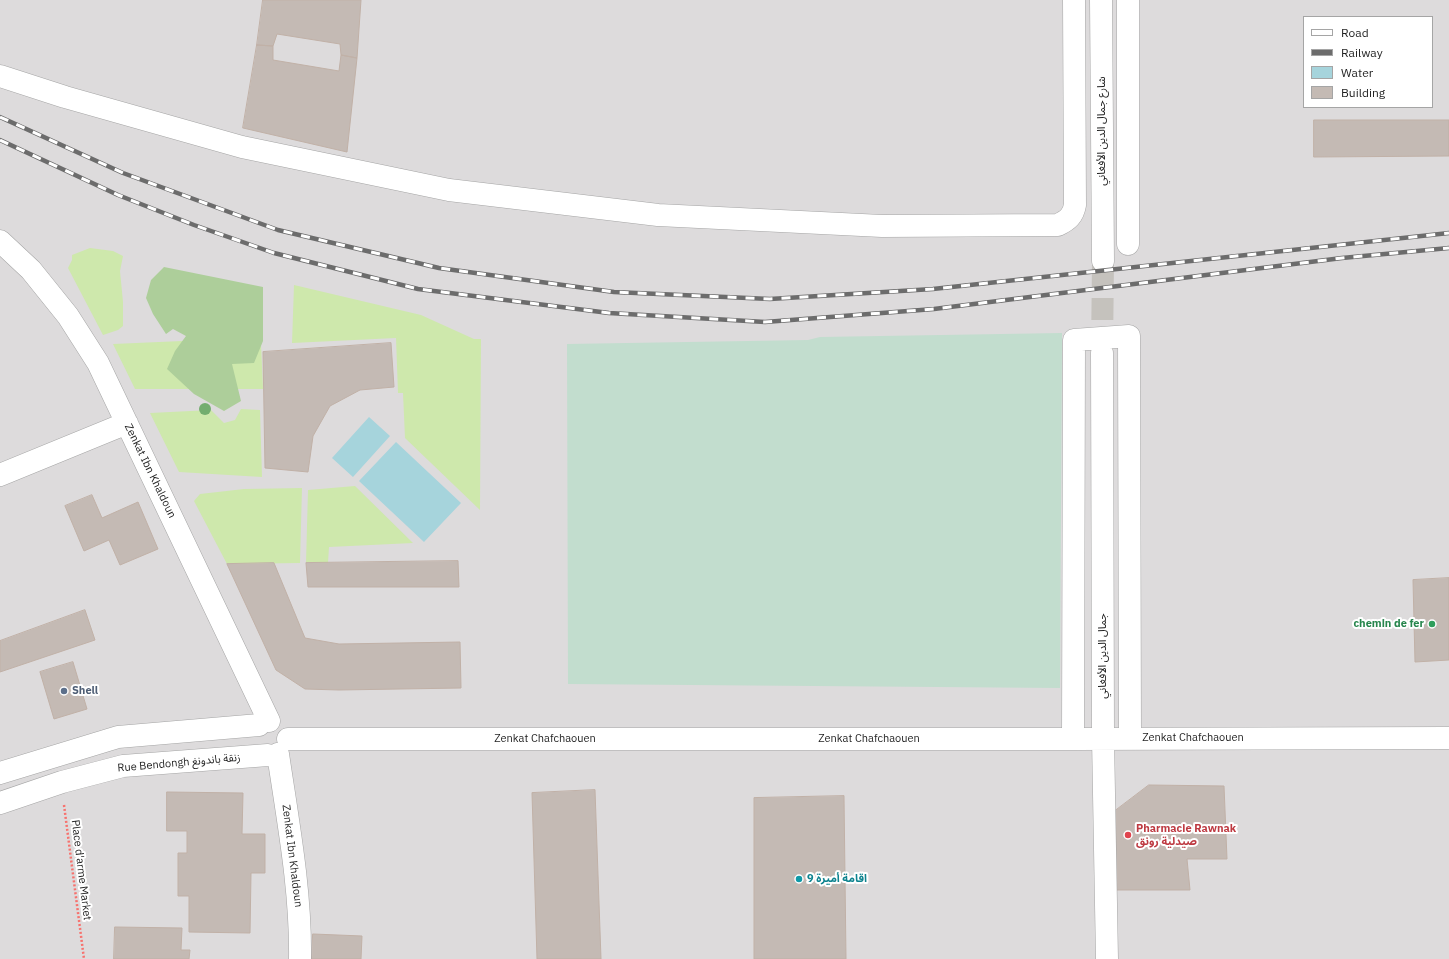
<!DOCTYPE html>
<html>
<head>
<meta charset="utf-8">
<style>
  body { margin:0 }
  #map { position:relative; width:1449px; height:959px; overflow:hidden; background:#efebe5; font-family:"IBM Plex Sans",sans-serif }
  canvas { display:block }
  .legend { position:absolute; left:1303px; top:16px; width:130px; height:92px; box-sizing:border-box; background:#fff; border:1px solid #a5a5a5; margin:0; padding:5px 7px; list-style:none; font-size:12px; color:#1e1e1e }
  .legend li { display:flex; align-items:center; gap:8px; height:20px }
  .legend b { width:20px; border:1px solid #a5a5a5 }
</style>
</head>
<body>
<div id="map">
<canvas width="1449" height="959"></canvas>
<ul class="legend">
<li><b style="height:5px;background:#fff"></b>Road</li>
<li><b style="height:5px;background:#6c6c6c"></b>Railway</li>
<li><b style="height:11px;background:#a6d4dc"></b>Water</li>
<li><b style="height:11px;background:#c4bab4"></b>Building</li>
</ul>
</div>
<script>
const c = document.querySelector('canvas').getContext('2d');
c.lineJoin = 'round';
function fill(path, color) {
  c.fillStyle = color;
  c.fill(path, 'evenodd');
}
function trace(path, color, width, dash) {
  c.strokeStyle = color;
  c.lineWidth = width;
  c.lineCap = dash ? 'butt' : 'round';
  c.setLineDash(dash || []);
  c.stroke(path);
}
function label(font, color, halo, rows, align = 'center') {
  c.font = font + ' "IBM Plex Sans","Noto Sans Arabic",sans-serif';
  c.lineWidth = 4;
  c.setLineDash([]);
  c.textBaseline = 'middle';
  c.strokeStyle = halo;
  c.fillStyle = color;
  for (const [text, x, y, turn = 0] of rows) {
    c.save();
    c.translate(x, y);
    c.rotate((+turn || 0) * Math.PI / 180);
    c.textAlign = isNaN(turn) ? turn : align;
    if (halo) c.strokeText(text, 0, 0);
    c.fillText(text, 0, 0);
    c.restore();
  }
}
fill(new Path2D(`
  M0,0H1449V959H0ZM1304,17H1432V107H1304Z`), '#dddbdc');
fill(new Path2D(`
  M90,248L113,251L123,256L120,271L123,302V326L118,330L103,335L68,268L72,260V255Z
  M294,285L421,315L474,339H481L480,510L405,438L403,393H398L396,338L292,343Z
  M182,341L261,344L263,389H135L113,344Z
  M241,409L260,410L262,477L179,472L150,413L211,410L224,423L235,420Z
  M355,486L413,543L329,547L328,563H306L308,490Z
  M302,488L300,563L227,564L194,501L200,494L244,489Z`), '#cee8ac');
fill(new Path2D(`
  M164,267L263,287V341L254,363L232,364L241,401L224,411L194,394L167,369L175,351L186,336L173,329L166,334L153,314L146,298L151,280Z`), '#adce9a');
fill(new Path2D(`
  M1062,333L1060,688L568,684L567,344L808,340L820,337Z`), '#c2ddce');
fill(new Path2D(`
  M369,417L390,436L353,477L332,458Z
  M396,442L461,503L424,542L359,481Z`), '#a6d4dc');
const building = new Path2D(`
  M263,0H361L357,58L341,55L340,44L277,34L273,46L257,45Z
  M257,45L273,46V60L339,71L341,55L357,58L347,152L243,128Z
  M1314,120H1449V156L1314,157Z
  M391,343L394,387L360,390L330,406L313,436L308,472L265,468L263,352Z
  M92,495L102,518L138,502L158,549L120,565L109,540L84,551L65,506Z
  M458,561L459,587H308L306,563Z
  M274,563L305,638L339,644L460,642L461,688L339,690L305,689L276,670L227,564Z
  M1449,578V660L1415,662L1413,580Z
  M85,610L95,640L0,672V641Z
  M73,662L87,709L54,719L40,672Z
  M1149,785L1224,786L1227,859H1187L1190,890H1116L1111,814Z
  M595,790L601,959H537L532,793Z
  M167,792L243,793L242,834H265V873H251L250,933L189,932V896H178V853H187V831H167Z
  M844,796L846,959H754V798Z
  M115,927L182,928L181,950H190L189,959H114Z
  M313,934L362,936L361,959H312Z`);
fill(building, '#c4bab4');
trace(building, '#c1b1a7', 1);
trace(new Path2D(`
  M1102,353L1103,261`), '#c5c2bd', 22, [22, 11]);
const minor = new Path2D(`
  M1101,0L1103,261
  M0,76L65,97L242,147L449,190L658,215L882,226L1058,225C1068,220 1073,216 1075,205L1074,0
  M0,241L31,270L68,316L98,363L269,721
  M1128,244V0
  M1102,353L1103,738L1107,959
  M0,475L127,423
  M288,739H1073L1449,738
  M1073,739L1074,340L1129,336L1130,738
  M278,754C288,822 301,890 300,959
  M0,773L118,737L259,725
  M0,803L62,782L123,766L268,755`);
trace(minor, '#a5a5a5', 23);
trace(new Path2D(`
  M64,805L84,959`), '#f7726e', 2.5, [2, 2]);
trace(minor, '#fff', 22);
const rail = new Path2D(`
  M0,117L123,173L278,230L439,268L614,292L770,299L933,289L1449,233
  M0,140L118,195L194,225L274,253L418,289L609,313L765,322L934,309L1342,258L1449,248`);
trace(rail, '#6c6c6c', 4.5);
trace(rail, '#fff', 3, [9]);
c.fillStyle = '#73ad6f';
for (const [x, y] of [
  [205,409]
]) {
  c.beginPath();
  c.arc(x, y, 6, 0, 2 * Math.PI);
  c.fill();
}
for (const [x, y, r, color] of [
  [1432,624,4,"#2e9e5b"],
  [64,691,4,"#5c6f8a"],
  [1128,835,4,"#e0444e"],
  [799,879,4,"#0f9aa8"]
]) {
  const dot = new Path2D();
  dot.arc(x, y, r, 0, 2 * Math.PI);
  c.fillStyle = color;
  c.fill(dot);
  trace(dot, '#fff', 1.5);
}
label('11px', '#1e1e1e', '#fff', [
  ["شارع جمال الدين الأفغاني",1102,131,-90],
  ["Zenkat Ibn Khaldoun",150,471,64],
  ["جمال الدين الأفغاني",1103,656,-90],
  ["Zenkat Chafchaouen",1193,738],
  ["Zenkat Chafchaouen",545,739],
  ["Zenkat Chafchaouen",869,739],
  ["Rue Bendongh زنقة باندونغ",179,763,-5],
  ["Zenkat Ibn Khaldoun",292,856,83],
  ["Place d'arme Market",81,870,83]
]);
label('bold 11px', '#27864d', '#fff', [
  ["chemin de fer",1424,624]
], 'right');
label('bold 11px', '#4e5e75', '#fff', [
  ["Shell",72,691]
], 'left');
label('bold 11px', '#be3a42', '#fff', [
  ["Pharmacie Rawnak",1136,829],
  ["صيدلية رونق",1136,842]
], 'left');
label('bold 11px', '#0d838f', '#fff', [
  ["اقامة أميرة 9",807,879]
], 'left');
</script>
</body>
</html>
